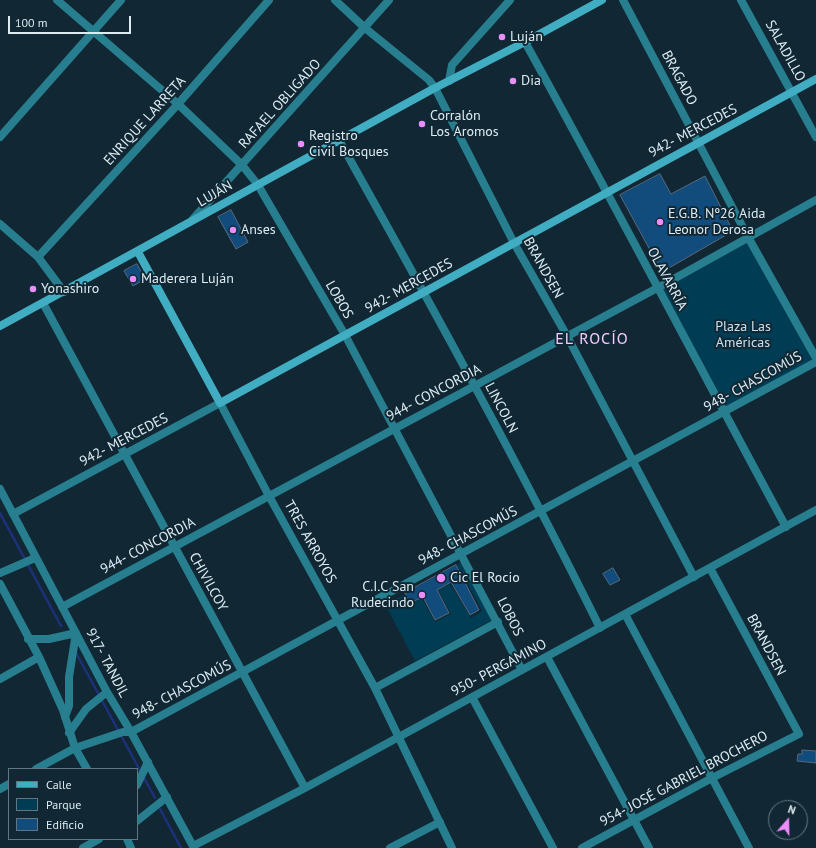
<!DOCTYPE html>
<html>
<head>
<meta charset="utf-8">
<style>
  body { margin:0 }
  #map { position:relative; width:816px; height:848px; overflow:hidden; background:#112834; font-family:"PT Sans",sans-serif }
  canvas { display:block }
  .legend { position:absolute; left:8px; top:768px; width:130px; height:72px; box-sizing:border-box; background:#112834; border:1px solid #637680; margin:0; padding:5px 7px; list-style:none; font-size:12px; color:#ddebf2 }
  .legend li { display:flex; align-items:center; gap:8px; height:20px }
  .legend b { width:20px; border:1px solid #637680 }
  .north { position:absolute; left:768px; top:800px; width:40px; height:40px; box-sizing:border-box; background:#112834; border:1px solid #637680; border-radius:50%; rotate:20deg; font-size:11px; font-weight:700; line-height:16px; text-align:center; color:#ddebf2 }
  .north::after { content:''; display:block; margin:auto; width:14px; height:18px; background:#eb8dfc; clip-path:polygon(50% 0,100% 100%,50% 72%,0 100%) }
  .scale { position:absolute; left:8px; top:16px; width:123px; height:18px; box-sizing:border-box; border:2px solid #ddebf2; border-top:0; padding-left:5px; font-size:12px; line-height:14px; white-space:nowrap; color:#ddebf2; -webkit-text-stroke:3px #112834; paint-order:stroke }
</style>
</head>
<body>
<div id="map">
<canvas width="816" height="848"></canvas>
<ul class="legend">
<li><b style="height:5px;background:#41adc2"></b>Calle</li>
<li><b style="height:11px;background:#003d54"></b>Parque</li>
<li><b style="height:11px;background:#114c7d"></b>Edificio</li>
</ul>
<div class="north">N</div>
<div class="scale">100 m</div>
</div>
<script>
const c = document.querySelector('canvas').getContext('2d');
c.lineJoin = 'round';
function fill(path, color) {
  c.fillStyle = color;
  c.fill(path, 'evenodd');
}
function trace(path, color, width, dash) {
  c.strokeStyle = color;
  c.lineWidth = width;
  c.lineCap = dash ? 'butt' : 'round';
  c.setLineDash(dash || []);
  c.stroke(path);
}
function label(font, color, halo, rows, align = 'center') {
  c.font = font + ' "PT Sans",sans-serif';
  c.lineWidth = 4;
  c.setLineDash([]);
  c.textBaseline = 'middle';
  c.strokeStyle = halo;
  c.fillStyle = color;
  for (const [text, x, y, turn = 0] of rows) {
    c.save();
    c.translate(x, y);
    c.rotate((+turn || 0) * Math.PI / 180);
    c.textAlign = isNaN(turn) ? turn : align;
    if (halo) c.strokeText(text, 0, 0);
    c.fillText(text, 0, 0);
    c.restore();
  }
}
fill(new Path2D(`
  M748,237L816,358L724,413L657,288Z
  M461,562L492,620L415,661L385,604L404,595L409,605L422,598L435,622L451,614L438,590L450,584L471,618L482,611L457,565Z`), '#003d54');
trace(new Path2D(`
  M0,513L61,626
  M75,651L155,798
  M160,809L181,848`), '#1c3179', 2.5);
const building = new Path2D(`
  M660,174L671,194L705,176L733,231L662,272L620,195Z
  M231,210L248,242L236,249L218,217Z
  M137,264L145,279L133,286L124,271Z
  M456,565L479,610L470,615L451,582L437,590L449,613L435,620L423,597L410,603L405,593Z
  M613,568L620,580L610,585L603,574Z
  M802,750L816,751V763L797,761L798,754H802Z`);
fill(building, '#114c7d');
trace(building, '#57697b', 1);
trace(new Path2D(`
  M57,0L178,104L242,165L258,185L345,335L522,670
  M335,0L365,28L429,80L435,88L514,243L567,336L694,577
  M623,0L748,237L816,358
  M741,0L816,137
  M525,42C614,203 699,366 786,527
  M449,81L452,65L510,0
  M0,137L121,0
  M339,140C429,301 518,462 600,628
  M193,219L389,0
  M0,224L38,257L64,292
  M38,257L178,104L269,0
  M43,303L305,788
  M0,489L107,692L131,732L194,848
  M13,514L220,403L269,496L375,688L452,848
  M0,573L35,558
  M0,584L39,657L63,710L75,748L87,769
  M62,607L661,286L816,200
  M625,614L749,848
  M28,639H49L76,633L69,677V706L65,717
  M547,657L649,848
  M0,679L39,657
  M375,688L498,622
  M472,697L553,848
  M69,733L86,709L107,692
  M36,769L75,748L123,732H131L816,362
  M137,785L148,762
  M0,789L9,784
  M137,821L167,797
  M127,839L131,848
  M193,846L305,788L816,510
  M83,848L99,839
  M390,848L440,822
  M582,848L712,778L799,734L710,568`), '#277e8e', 8);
trace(new Path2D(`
  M138,252L220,403L816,79
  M0,326L431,90L525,42L602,0`), '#41adc2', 8);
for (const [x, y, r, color] of [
  [502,37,4,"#eb8dfc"],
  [513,81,4,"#eb8dfc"],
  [422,124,4,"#eb8dfc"],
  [301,144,4,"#eb8dfc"],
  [660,222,4,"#eb8dfc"],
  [233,230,4,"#eb8dfc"],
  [133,279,4,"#eb8dfc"],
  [33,289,4,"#eb8dfc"],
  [441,578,5,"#eb8dfc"],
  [422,595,4,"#eb8dfc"]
]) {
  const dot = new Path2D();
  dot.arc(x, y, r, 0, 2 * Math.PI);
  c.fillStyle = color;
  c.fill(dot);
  trace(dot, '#112834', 1.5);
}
label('14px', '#ddebf2', '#112834', [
  ["Luján",510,37],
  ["Dia",521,81],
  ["Corralón",430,116],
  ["Los Aromos",430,132],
  ["Registro",309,136],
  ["Civil Bosques",309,152],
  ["E.G.B. Nº26 Aida",668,214],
  ["Leonor Derosa",668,230],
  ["Anses",241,230],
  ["Maderera Luján",141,279],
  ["Yonashiro",41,289],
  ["Cic El Rocio",450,578],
  ["C.I.C San",414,587,"right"],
  ["Rudecindo",414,603,"right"]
], 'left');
label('14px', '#ddebf2', '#112834', [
  ["SALADILLO",785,51,61],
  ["BRAGADO",679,78,62],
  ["RAFAEL OBLIGADO",280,104,-48],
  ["ENRIQUE LARRETA",145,121,-48],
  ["942- MERCEDES",693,131,-28],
  ["LUJÁN",215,194,-30],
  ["BRANDSEN",543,268,61],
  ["OLAVARRÍA",667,279,62],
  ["942- MERCEDES",409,286,-29],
  ["LOBOS",339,300,60],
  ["948- CHASCOMÚS",753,382,-29],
  ["944- CONCORDIA",434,393,-28],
  ["LINCOLN",501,408,62],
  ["942- MERCEDES",124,440,-28],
  ["948- CHASCOMÚS",468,536,-28],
  ["TRES ARROYOS",310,542,61],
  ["944- CONCORDIA",148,546,-28],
  ["CHIVILCOY",208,582,61],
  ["LOBOS",510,617,63],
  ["BRANDSEN",766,645,62],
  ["917- TANDIL",107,663,62],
  ["950- PERGAMINO",499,668,-28],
  ["948- CHASCOMÚS",182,690,-28],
  ["954- JOSÉ GABRIEL BROCHERO",684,779,-28]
]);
label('14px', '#c9e1ee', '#112834', [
  ["Plaza Las",743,327],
  ["Américas",743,343]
]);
c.letterSpacing = '1px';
label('16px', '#f6ccfe', '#112834', [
  ["EL ROCÍO",592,339]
]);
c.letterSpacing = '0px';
</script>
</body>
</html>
